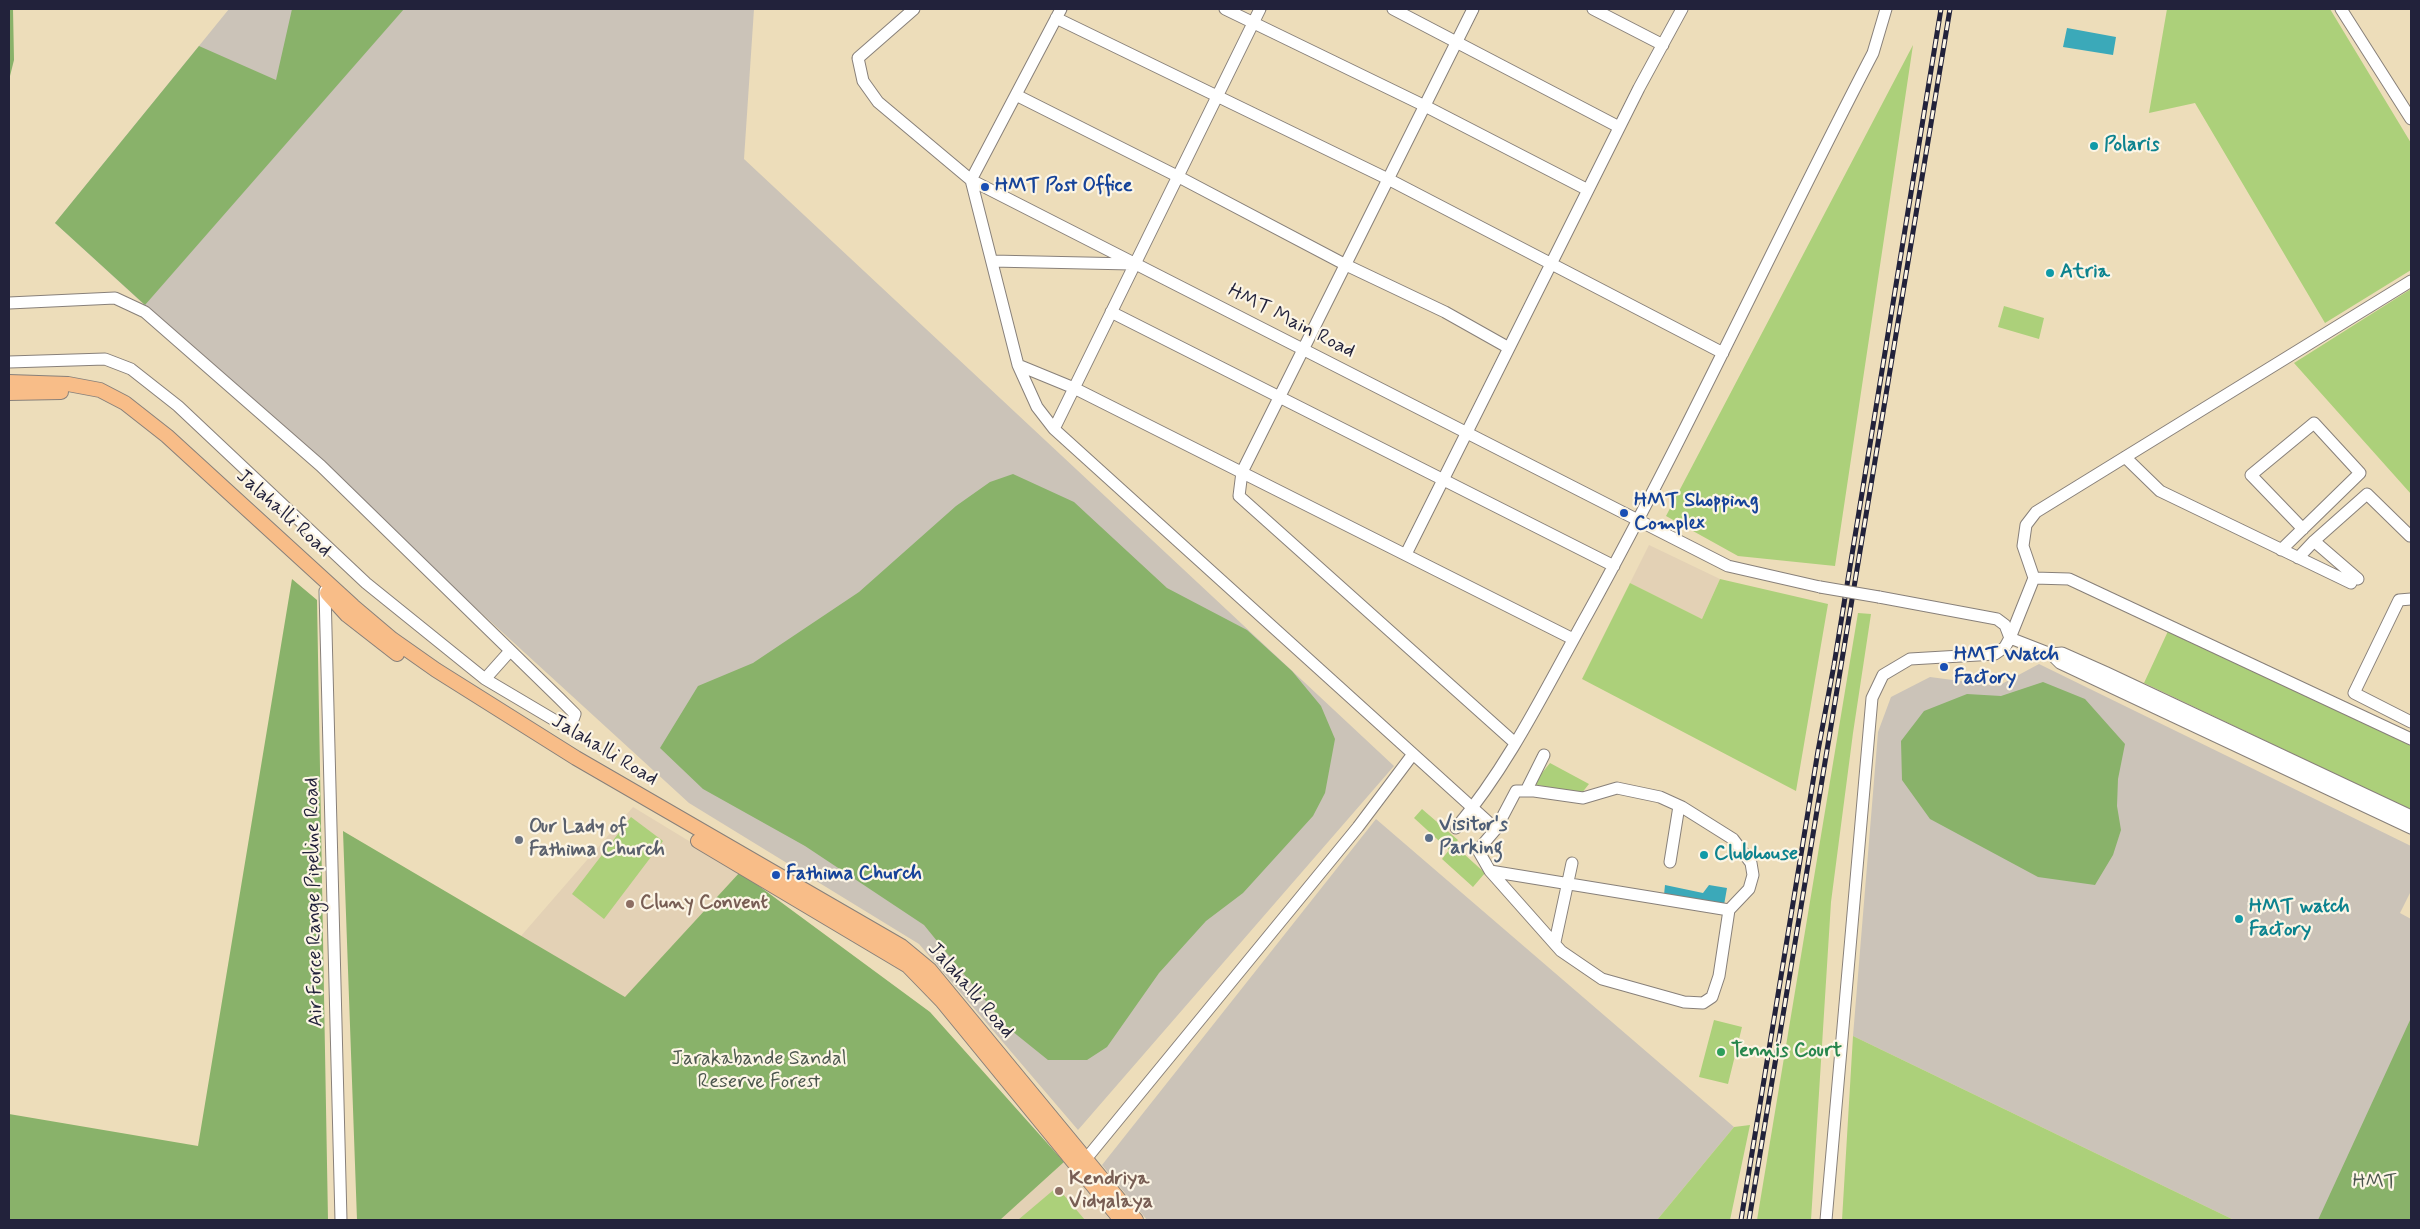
<!DOCTYPE html>
<html>
<head>
<meta charset="utf-8">
<style>
  body { margin:0 }
  #map { position:relative; width:2420px; height:1229px; overflow:hidden; background:#edddba; font-family:Mynerve,sans-serif }
  canvas { display:block }
  .frame { position:absolute; inset:0; border:10px solid #22223b; pointer-events:none }
</style>
</head>
<body>
<div id="map">
<canvas width="2420" height="1229"></canvas>
<div class="frame"></div>
</div>
<script>
const c = document.querySelector('canvas').getContext('2d');
c.lineJoin = 'round';
function fill(path, color) {
  c.fillStyle = color;
  c.fill(path, 'evenodd');
}
function trace(path, color, width, dash) {
  c.strokeStyle = color;
  c.lineWidth = width;
  c.lineCap = dash ? 'butt' : 'round';
  c.setLineDash(dash || []);
  c.stroke(path);
}
function label(font, color, halo, rows, align = 'center') {
  c.font = font + ' Mynerve,sans-serif';
  c.lineWidth = 4.5;
  c.setLineDash([]);
  c.textBaseline = 'middle';
  c.strokeStyle = halo;
  c.fillStyle = color;
  for (const [text, x, y, turn = 0] of rows) {
    c.save();
    c.translate(x, y);
    c.rotate((+turn || 0) * Math.PI / 180);
    c.textAlign = isNaN(turn) ? turn : align;
    if (halo) c.strokeText(text, 0, 0);
    c.fillText(text, 0, 0);
    c.restore();
  }
}
fill(new Path2D(`
  M1649,545L1720,579L1702,619L1630,583Z
  M633,807L740,872L625,998L521,936Z
  M1064,1162L1110,1220H1000Z`), '#e3d1b5');
fill(new Path2D(`
  M229,9H754L744,159L1394,766L1078,1130L919,944L689,803L55,223Z
  M2039,664L2411,846V891L2400,913L2411,919V1220H2234L1853,1036L1878,732L1891,697L1930,677L1998,686Z
  M1376,819L1734,1127L1657,1220H1147L1102,1165Z`), '#cbc3b8');
fill(new Path2D(`
  M2167,9H2330L2411,143V270L2325,323L2195,103L2149,113Z
  M1913,45L1835,566L1738,556L1666,516Z
  M2411,289V494L2294,363Z
  M2004,306L2044,318L2039,339L1998,327Z
  M1720,579L1828,604L1796,791L1582,679L1630,583L1702,619Z
  M1858,613L1871,614L1853,733L1831,902L1811,1220H1757Z
  M2169,629L2411,744V810L2144,683Z
  M1550,763L1589,784L1581,794L1533,784Z
  M1422,809L1458,840L1454,845L1485,873L1473,887L1442,859L1449,850L1414,818Z
  M631,817L663,841L604,919L572,894Z
  M1714,1020L1742,1027L1728,1084L1699,1077Z
  M1853,1036L2234,1220H1842Z
  M1750,1125L1730,1220H1657L1734,1127Z
  M1057,1187L1085,1220H1018Z`), '#acd07a');
fill(new Path2D(`
  M9,9H13L14,60L9,80Z
  M292,9H404L145,305L55,223L199,46L276,80Z
  M1013,474L1074,502L1167,588L1247,630L1292,671L1321,706L1335,739L1325,793L1313,816L1243,893L1206,921L1159,973L1107,1047L1087,1060H1048L1007,1027L924,925L805,846L703,789L660,748L698,686L753,663L859,592L956,506L990,482Z
  M292,579L317,600L328,1220H9V1114L198,1146Z
  M2043,682L2085,699L2125,744L2118,779L2117,806L2121,830L2113,855L2095,885L2038,877L1930,819L1902,780L1901,741L1924,711L1967,694L2001,696Z
  M343,831L625,997L740,872L930,1012L1064,1162L1000,1220H357Z
  M2411,1018V1220H2318Z`), '#89b26a');
fill(new Path2D(`
  M2067,28L2116,37L2113,55L2063,47Z
  M1665,885L1703,893L1709,885L1727,888L1724,905L1664,895Z`), '#3ba9b9');
const minor = new Path2D(`
  M914,9L858,58L863,81L878,102L971,180L1728,566L1820,587
  M1061,9L971,180L1018,365L1037,407L1054,429L1496,829L1478,850L1490,871L1561,951L1602,979L1684,1002L1703,1003L1712,997L1719,976L1729,910L1749,889L1753,875L1751,863L1733,839L1682,807L1660,797L1617,788L1583,798L1534,791H1516L1496,829
  M1225,9L1425,106L1588,190
  M1393,9L1619,127
  M1473,9L1242,472L1239,496L1515,743
  M1593,9L1663,45
  M2341,9L2411,119
  M1056,18L1388,179L1723,353
  M1016,95L1177,176L1346,265L1445,312L1509,348
  M992,261L1131,264
  M2411,281L2036,512L2026,525L2023,546L2034,578L2010,638L2051,654L2060,663L2411,828
  M9,303L115,298L145,312L321,466L559,698L575,714L571,725L566,727L485,679L366,583L178,406L131,369L105,359L9,362
  M1111,312L1614,566
  M1018,365L1074,388L1573,639
  M1054,429L1260,9
  M2125,457L2160,491L2351,583
  M2314,541L2367,494L2410,536
  M2281,550L2360,473L2314,423L2251,475L2303,529
  M1406,554L1639,88L1682,9
  M2298,558L2314,541L2358,579
  M2034,578L2069,579L2411,739
  M328,588L325,591L341,1220
  M2411,599L2399,600L2354,693L2411,722
  M2051,654L2062,653L2107,673L2411,816
  M485,679L510,651
  M1526,791L1544,755
  M1456,828C1510,764 1547,686 1588,613C1689,430 1776,239 1873,53L1886,9
  M1670,862L1679,806
  M1490,871L1729,910
  M1555,942L1572,863
  M1081,1165L1358,827L1413,754
  M1826,1220L1872,698L1883,675L1910,659L1995,654L2005,647L2010,638L2005,625L1997,619L1879,597`);
const major = new Path2D(`
  M9,382L68,384L100,390L125,403L167,436L353,606L392,639L436,670L576,758L901,946L930,970L1136,1220
  M9,393L61,392
  M327,593L347,615L397,654
  M698,841L908,966L942,1001L1121,1220`);
trace(minor, '#88807a', 13);
trace(major, '#88807a', 16);
trace(minor, '#fff', 11);
trace(major, '#f8bd88', 14);
const rail = new Path2D(`
  M1741,1220L1818,751L1834,665L1941,9
  M1749,1220L1950,9`);
trace(rail, '#22223b', 5);
trace(rail, '#fcf5e5', 3, [9]);
const minorBridge = new Path2D(`
  M1820,587L1879,597`);
trace(minorBridge, '#88807a', 13, []);
trace(minorBridge, '#fff', 11);
for (const [x, y, r, color] of [
  [2094,146,5,"#0f9aa8"],
  [985,187,5,"#1a4fb4"],
  [2050,273,5,"#0f9aa8"],
  [1624,513,5,"#1a4fb4"],
  [1944,667,5,"#1a4fb4"],
  [1429,838,5,"#5c6f8a"],
  [519,840,5,"#6b7280"],
  [1704,855,5,"#0f9aa8"],
  [776,875,5,"#1a4fb4"],
  [630,904,5,"#8d6e63"],
  [2239,919,5,"#0f9aa8"],
  [1721,1052,5,"#2e9e5b"],
  [1059,1191,5,"#8d6e63"]
]) {
  const dot = new Path2D();
  dot.arc(x, y, r, 0, 2 * Math.PI);
  c.fillStyle = color;
  c.fill(dot);
  trace(dot, '#fcf5e5', 2);
}
label('bold 20px', '#0d838f', '#fcf5e5', [
  ["Polaris",2104,146],
  ["Atria",2060,273],
  ["Clubhouse",1714,855],
  ["HMT watch",2249,908],
  ["Factory",2249,931]
], 'left');
label('bold 20px', '#164399', '#fcf5e5', [
  ["HMT Post Office",995,187],
  ["HMT Shopping",1634,502],
  ["Complex",1634,525],
  ["HMT Watch",1954,656],
  ["Factory",1954,679],
  ["Fathima Church",786,875]
], 'left');
label('20px', '#22223b', '#fcf5e5', [
  ["HMT Main Road",1291,322,27],
  ["Jalahalli Road",283,514,42],
  ["Jalahalli Road",604,751,31],
  ["Air Force Range Pipeline Road",315,902,-91],
  ["Jalahalli Road",970,991,49]
]);
label('bold 20px', '#4e5e75', '#fcf5e5', [
  ["Visitor's",1439,826],
  ["Parking",1439,849]
], 'left');
label('bold 20px', '#5b616d', '#fcf5e5', [
  ["Our Lady of",529,828],
  ["Fathima Church",529,851]
], 'left');
label('bold 20px', '#785e54', '#fcf5e5', [
  ["Cluny Convent",640,904],
  ["Kendriya",1069,1180],
  ["Vidyalaya",1069,1203]
], 'left');
label('bold 20px', '#27864d', '#fcf5e5', [
  ["Tennis Court",1731,1052]
], 'left');
label('20px', '#4b564e', '#fcf5e5', [
  ["Jarakabande Sandal",759,1060],
  ["Reserve Forest",759,1083],
  ["HMT",2375,1183]
]);
</script>
</body>
</html>
